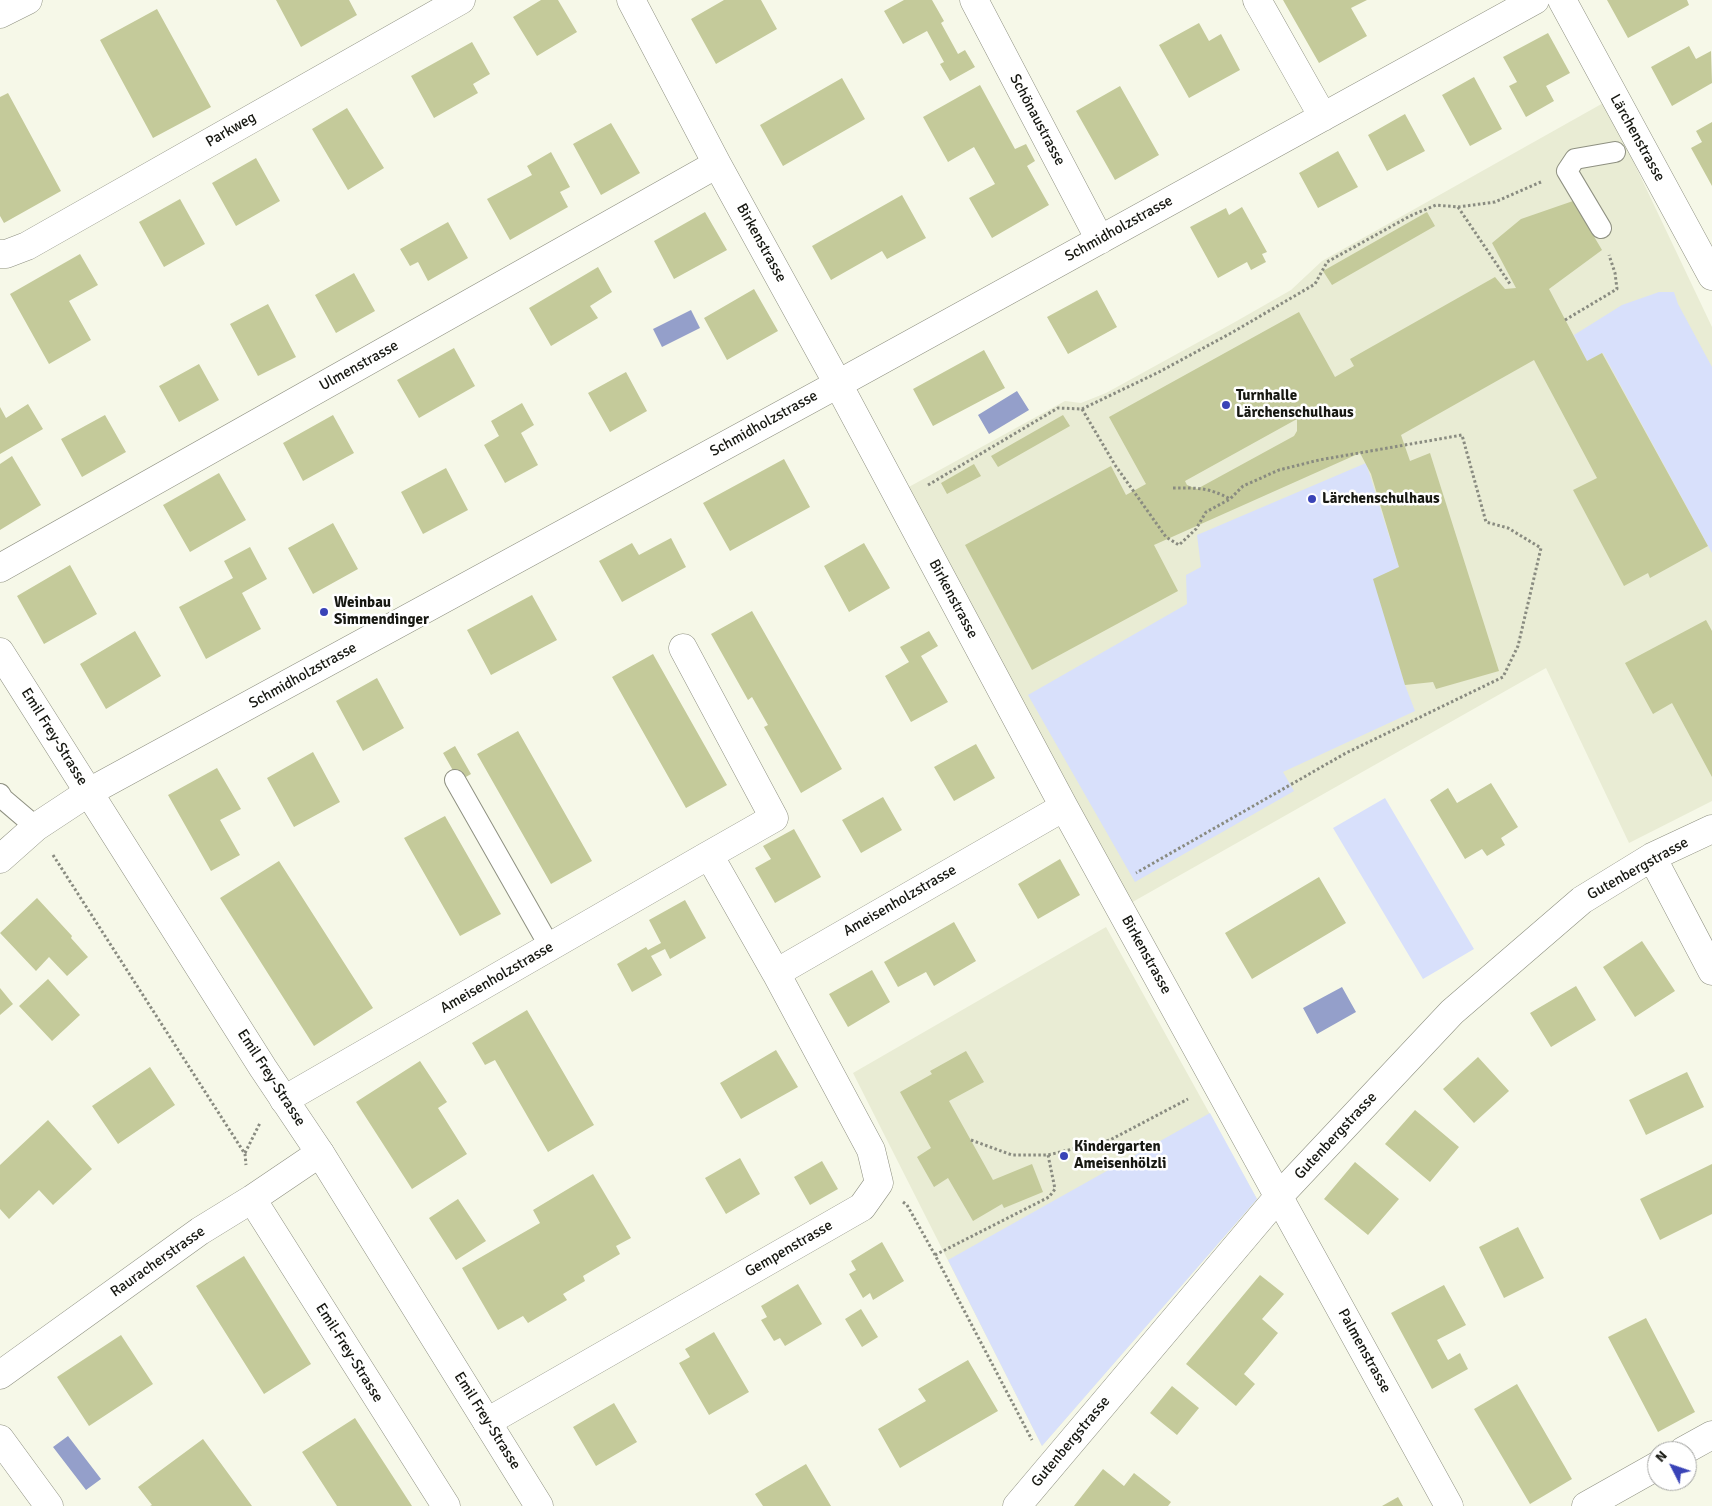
<!DOCTYPE html>
<html>
<head>
<meta charset="utf-8">
<style>
  body { margin:0 }
  #map { position:relative; width:1712px; height:1506px; overflow:hidden; background:#f6f8e8; font-family:Signika,sans-serif }
  canvas { display:block }
  .north { position:absolute; left:1647px; top:1441px; width:50px; height:50px; box-sizing:border-box; background:#fff; border:1px solid #a2a3a0; border-radius:50%; rotate:311deg; font-size:14px; font-weight:700; line-height:20px; text-align:center; color:#171812 }
  .north::after { content:''; display:block; margin:auto; width:18px; height:22px; background:#3943b7; clip-path:polygon(50% 0,100% 100%,50% 72%,0 100%) }
</style>
</head>
<body>
<div id="map">
<canvas width="1712" height="1506"></canvas>
<div class="north">N</div>
</div>
<script>
const c = document.querySelector('canvas').getContext('2d');
c.lineJoin = 'round';
function fill(path, color) {
  c.fillStyle = color;
  c.fill(path, 'evenodd');
}
function trace(path, color, width, dash) {
  c.strokeStyle = color;
  c.lineWidth = width;
  c.lineCap = dash ? 'butt' : 'round';
  c.setLineDash(dash || []);
  c.stroke(path);
}
function label(font, color, halo, rows, align = 'center') {
  c.font = font + ' Signika,sans-serif';
  c.lineWidth = 5;
  c.setLineDash([]);
  c.textBaseline = 'middle';
  c.strokeStyle = halo;
  c.fillStyle = color;
  for (const [text, x, y, turn = 0] of rows) {
    c.save();
    c.translate(x, y);
    c.rotate((+turn || 0) * Math.PI / 180);
    c.textAlign = isNaN(turn) ? turn : align;
    if (halo) c.strokeText(text, 0, 0);
    c.fillText(text, 0, 0);
    c.restore();
  }
}
fill(new Path2D(`
  M1605,102L1712,327V801L1629,843L1546,668L1129,904L907,488L1065,401L1081,403L1106,393L1235,322L1291,290L1322,261Z
  M1106,927L1257,1199L1042,1446L853,1073Z`), '#e9ecd4');
fill(new Path2D(`
  M1659,292H1674L1678,304L1712,367V553L1603,353L1587,361L1574,335L1622,305Z
  M1366,463L1399,567L1374,579L1405,685L1415,711L1283,772L1294,791L1135,882L1028,695L1187,604L1186,575L1201,567L1197,535Z
  M1385,798L1474,949L1423,979L1333,828Z
  M1210,1113L1257,1199L1042,1446L948,1260Z`), '#d8e0fb');
fill(new Path2D(`
  M691,310L700,328L662,347L653,329Z
  M1017,391L1029,410L989,434L978,415Z
  M1342,987L1356,1012L1317,1034L1303,1008Z
  M68,1436L101,1479L86,1490L53,1447Z`), '#949fca');
fill(new Path2D(`
  M276,0H349L357,15L301,47Z
  M541,0H558L577,32L537,56L513,17Z
  M724,0H761L777,29L716,64L691,19Z
  M904,0H932L944,21L941,23L958,54L965,50L975,67L950,81L940,64L944,62L927,31L903,44L884,11Z
  M1283,0H1367L1351,8L1367,36L1319,63Z
  M1607,0H1687L1689,5L1628,38Z
  M157,9L211,107L153,138L100,40Z
  M1199,23L1209,41L1221,34L1240,70L1189,98L1159,45Z
  M1548,33L1570,73L1546,86L1554,101L1526,117L1509,86L1517,82L1503,57Z
  M472,42L490,74L473,84L478,93L434,118L411,76Z
  M1689,46L1696,59L1711,51L1712,83L1672,106L1651,67Z
  M1474,77L1502,129L1470,146L1442,95Z
  M842,78L865,119L783,166L760,125Z
  M980,85L1015,149L1026,144L1035,161L1027,166L1049,205L992,238L969,198L995,184L974,147L948,162L923,117Z
  M1120,86L1159,155L1115,180L1076,111Z
  M8,93L61,191L4,223L0,216V97Z
  M347,108L384,168L348,190L312,129Z
  M1405,114L1425,151L1387,171L1368,135Z
  M1712,122V186L1691,148L1702,142L1696,131Z
  M611,123L640,173L601,195L573,144Z
  M1338,151L1358,187L1318,208L1299,173Z
  M551,152L570,187L560,192L568,207L510,240L487,199L532,175L527,166Z
  M256,158L280,201L236,226L212,183Z
  M902,195L926,238L887,259L882,251L831,280L812,246Z
  M180,199L205,244L164,267L139,222Z
  M1573,201L1602,250L1549,289L1587,361L1602,353L1708,546L1650,578L1648,573L1624,586L1573,490L1597,478L1534,360L1401,435L1410,461L1430,453L1499,671L1436,689L1433,682L1405,685L1373,579L1399,567L1371,474L1360,453L1154,545L1178,591L1032,670L965,545L1111,466L1126,495L1146,484L1109,417L1299,312L1335,377L1354,366L1350,359L1495,277L1505,289L1516,288L1492,243L1521,219ZM1297,419V431L1294,436L1197,489L1187,485L1185,481Z
  M1242,207L1267,252L1262,254L1266,262L1251,270L1247,262L1218,278L1190,227L1226,208L1229,215Z
  M705,212L727,250L674,279L654,241Z
  M1427,212L1435,226L1332,285L1323,271Z
  M448,222L468,258L428,281L418,262L410,266L400,249Z
  M80,254L98,285L69,301L91,340L49,364L10,294Z
  M598,267L612,292L590,306L598,318L551,346L529,308Z
  M354,273L375,311L336,333L315,295Z
  M754,289L778,331L727,360L704,318Z
  M1097,290L1117,327L1068,354L1047,317Z
  M268,304L296,357L258,376L230,324Z
  M454,348L475,386L419,418L397,380Z
  M984,350L1005,388L933,426L913,389Z
  M199,364L219,400L179,422L159,386Z
  M626,372L647,411L610,432L588,393Z
  M522,403L534,425L521,433L538,465L505,483L484,445L499,436L491,421Z
  M28,404L43,429L0,454V407L6,418Z
  M105,415L126,452L82,477L61,439Z
  M333,415L354,453L303,481L283,443Z
  M1063,415L1070,426L998,467L991,456Z
  M12,456L41,505L0,530V464Z
  M784,459L810,507L730,551L703,503Z
  M974,464L981,476L947,494L941,483Z
  M446,468L468,510L423,534L401,492Z
  M219,473L246,520L190,552L163,505Z
  M333,523L358,569L313,594L288,548Z
  M671,538L686,567L622,602L599,561L632,543L639,555Z
  M864,543L890,588L849,612L824,566Z
  M250,547L267,579L242,593L261,629L206,659L179,607L233,578L224,561Z
  M70,565L97,614L44,644L17,596Z
  M532,595L557,640L491,675L467,630Z
  M752,611L842,769L801,793L764,727L768,725L752,697L748,700L711,634Z
  M1706,620L1712,631V777L1672,703L1653,714L1625,663Z
  M135,631L161,676L106,709L80,664Z
  M929,631L938,646L921,656L948,702L911,722L885,676L909,662L900,647Z
  M653,654L727,785L686,808L612,677Z
  M377,678L404,728L363,751L336,701Z
  M518,731L592,861L551,884L477,754Z
  M976,744L995,778L954,801L934,767Z
  M455,746L471,774L459,781L443,753Z
  M313,752L340,802L294,827L267,778Z
  M217,768L241,809L220,820L240,855L211,871L168,795Z
  M1491,783L1518,827L1501,838L1505,845L1487,856L1482,849L1465,859L1430,800L1448,788L1457,803Z
  M883,797L902,830L861,853L842,820Z
  M445,816L501,914L460,936L404,838Z
  M794,829L821,877L775,903L755,868L771,859L763,846Z
  M1060,859L1080,895L1038,919L1018,884Z
  M279,861L373,1008L314,1046L220,898Z
  M1319,877L1346,923L1252,979L1225,933Z
  M37,898L72,936L71,938L88,957L67,976L49,957L36,971L0,933Z
  M685,900L706,938L670,959L665,949L651,956L662,975L632,992L617,964L646,947L648,950L661,943L649,920Z
  M954,922L976,961L934,986L926,972L898,987L884,962Z
  M1642,941L1675,991L1635,1017L1603,967Z
  M872,970L890,1002L848,1027L829,994Z
  M48,979L80,1015L52,1041L19,1006Z
  M1576,986L1596,1020L1551,1047L1530,1013Z
  M0,988L13,1004L0,1015Z
  M527,1010L594,1125L548,1152L495,1060L485,1065L472,1043Z
  M776,1050L798,1087L741,1119L720,1083Z
  M966,1051L984,1082L949,1101L993,1180L1032,1164L1043,1192L1004,1208L1002,1204L973,1221L948,1178L934,1187L917,1157L931,1148L900,1092L932,1074L930,1071Z
  M1478,1057L1509,1091L1474,1123L1443,1089Z
  M420,1061L447,1102L438,1108L467,1154L412,1189L356,1102Z
  M150,1067L175,1105L118,1144L92,1106Z
  M1687,1072L1704,1107L1646,1135L1629,1100Z
  M1415,1110L1459,1147L1430,1182L1385,1144Z
  M48,1120L92,1169L53,1205L39,1190L9,1219L0,1209V1165Z
  M740,1158L760,1194L726,1214L705,1178Z
  M822,1161L838,1189L810,1205L794,1177Z
  M1355,1162L1399,1199L1368,1235L1324,1199Z
  M1712,1164V1214L1660,1240L1640,1199Z
  M593,1174L631,1238L616,1246L620,1254L583,1276L585,1281L563,1294L567,1300L528,1323L523,1316L498,1330L462,1268L540,1223L533,1210Z
  M458,1199L486,1241L456,1260L429,1218Z
  M1518,1227L1544,1278L1504,1298L1479,1247Z
  M882,1242L904,1281L873,1300L870,1293L863,1298L849,1274L856,1270L851,1261Z
  M244,1256L311,1364L264,1394L196,1286Z
  M1260,1275L1284,1294L1262,1319L1278,1333L1244,1374L1255,1384L1236,1406L1186,1364Z
  M798,1284L822,1324L785,1346L780,1338L774,1341L761,1320L767,1317L761,1306Z
  M1444,1285L1466,1325L1437,1340L1448,1360L1460,1353L1468,1369L1432,1389L1391,1313Z
  M861,1309L878,1337L862,1347L845,1319Z
  M1646,1318L1695,1412L1658,1432L1608,1337Z
  M714,1332L749,1392L709,1415L679,1363L690,1357L685,1349Z
  M121,1335L153,1384L89,1426L57,1377Z
  M968,1360L998,1411L900,1468L878,1429L926,1401L918,1389Z
  M1517,1384L1572,1479L1530,1504L1474,1409Z
  M1172,1386L1199,1408L1177,1435L1150,1413Z
  M614,1403L637,1442L596,1466L573,1427Z
  M355,1418L412,1506H337L302,1452Z
  M203,1439L252,1506H150L152,1505L138,1487Z
  M806,1464L831,1506H763L755,1494Z
  M1103,1469L1124,1486L1134,1473L1171,1502L1168,1506H1074Z
  M1398,1497L1403,1506H1382Z`), '#c4ca9a');
const service = new Path2D(`
  M1601,228L1567,171L1575,159L1615,152
  M455,780L550,947
  M0,794L3,799L36,827`);
const minor = new Path2D(`
  M631,0L717,164L838,384L1064,807L1449,1506
  M974,0L1100,240
  M1257,0L1323,117
  M1562,0L1712,276
  M0,14L28,0
  M0,254H6L27,246L461,0
  M0,568L717,164
  M683,648L774,818L709,855
  M1652,857L1712,971
  M0,859L36,827L89,792L838,384L1535,0
  M284,1100L709,855L776,973L1064,807
  M252,1199L446,1506
  M0,1375L200,1231L252,1199L320,1153
  M487,1422L862,1207L879,1183L871,1150L776,973
  M0,1439L49,1506
  M1683,1451L1712,1435
  M1017,1506L1279,1196L1452,1012L1582,900L1652,857L1712,829
  M1586,1506L1657,1466`);
const tertiary = new Path2D(`
  M0,652L263,1068L320,1153L539,1506`);
trace(service, '#8e9081', 22);
trace(minor, '#8e9081', 29);
trace(tertiary, '#8e9081', 29);
trace(new Path2D(`
  M1458,207L1510,284
  M1565,320L1617,289L1615,273L1609,255
  M1082,409L1115,465L1166,537L1179,545L1196,529L1206,512L1230,499L1243,486L1279,470L1319,460L1462,435L1486,522L1508,528L1541,548L1518,646L1503,677L1346,753L1136,873
  M928,485L1058,408L1082,409L1159,372L1233,332L1315,284L1327,262L1410,216L1436,205L1458,207L1495,202L1541,182
  M1173,488C1197,488 1208,487 1230,499
  M53,855L245,1154L246,1165
  M971,1140L1012,1155H1048L1110,1140L1188,1099
  M245,1153L260,1123
  M903,1202L907,1205L935,1255L1032,1440
  M935,1255L1049,1197L1055,1189L1048,1155`), '#898b80', 3, [2.5, 2.5]);
trace(service, '#fff', 20);
trace(minor, '#fff', 28);
trace(tertiary, '#fff', 28);
for (const [x, y, r, color] of [
  [1226,405,5,"#3943b7"],
  [1312,499,5,"#3943b7"],
  [324,612,5,"#3943b7"],
  [1064,1156,5,"#3943b7"]
]) {
  const dot = new Path2D();
  dot.arc(x, y, r, 0, 2 * Math.PI);
  c.fillStyle = color;
  c.fill(dot);
  trace(dot, '#fff', 2);
}
label('15px', '#171812', '#fff', [
  ["Schönaustrasse",1037,120,62],
  ["Parkweg",231,130,-30],
  ["Lärchenstrasse",1637,138,61],
  ["Schmidholzstrasse",1119,229,-29],
  ["Birkenstrasse",761,243,61],
  ["Ulmenstrasse",359,366,-29],
  ["Schmidholzstrasse",764,424,-29],
  ["Birkenstrasse",953,599,62],
  ["Schmidholzstrasse",303,676,-29],
  ["Emil Frey-Strasse",54,737,58],
  ["Gutenbergstrasse",1638,869,-29],
  ["Ameisenholzstrasse",900,901,-30],
  ["Birkenstrasse",1146,955,61],
  ["Ameisenholzstrasse",497,978,-30],
  ["Emil Frey-Strasse",271,1078,57],
  ["Gutenbergstrasse",1336,1136,-47],
  ["Gempenstrasse",789,1249,-30],
  ["Rauracherstrasse",158,1262,-35],
  ["Palmenstrasse",1364,1351,61],
  ["Emil-Frey-Strasse",349,1353,58],
  ["Emil Frey-Strasse",487,1421,58],
  ["Gutenbergstrasse",1071,1442,-50]
]);
label('bold 15px', '#171812', '#fff', [
  ["Turnhalle",1236,396],
  ["Lärchenschulhaus",1236,413],
  ["Lärchenschulhaus",1322,499],
  ["Weinbau",334,603],
  ["Simmendinger",334,620],
  ["Kindergarten",1074,1147],
  ["Ameisenhölzli",1074,1164]
], 'left');
</script>
</body>
</html>
